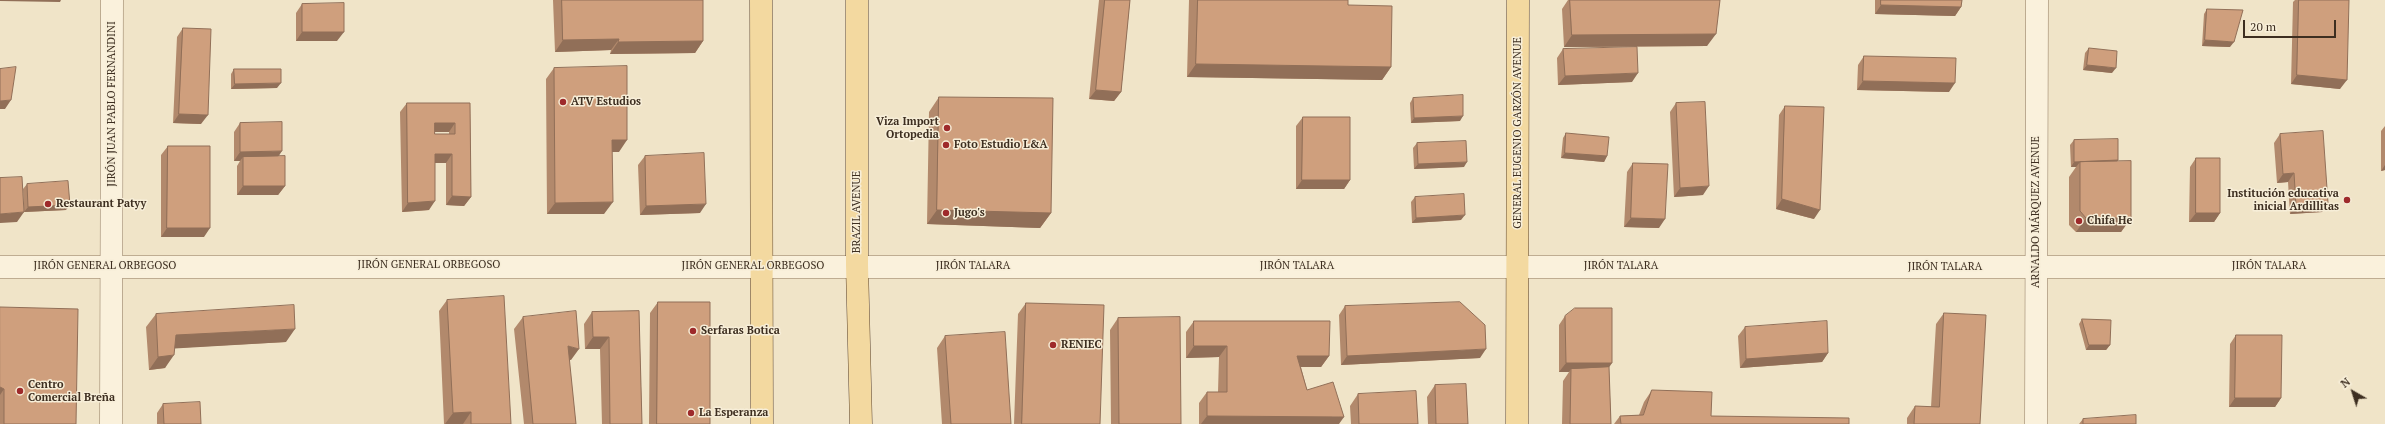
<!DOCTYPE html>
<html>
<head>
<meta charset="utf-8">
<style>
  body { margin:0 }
  #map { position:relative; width:2385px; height:424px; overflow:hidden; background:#f0e4c8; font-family:"PT Serif",serif }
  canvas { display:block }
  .north { position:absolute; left:2333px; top:372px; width:40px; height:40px; -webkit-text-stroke:3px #f7eed8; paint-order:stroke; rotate:321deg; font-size:11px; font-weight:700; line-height:16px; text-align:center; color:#3d2e20 }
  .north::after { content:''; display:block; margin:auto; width:14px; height:18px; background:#3d2e20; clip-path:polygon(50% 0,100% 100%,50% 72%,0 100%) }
  .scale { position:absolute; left:2243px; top:20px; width:93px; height:18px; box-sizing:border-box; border:2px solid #3d2e20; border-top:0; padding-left:5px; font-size:12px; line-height:14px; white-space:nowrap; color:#3d2e20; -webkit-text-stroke:3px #f7eed8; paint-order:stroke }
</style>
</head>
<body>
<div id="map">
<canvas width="2385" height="424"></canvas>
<div class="north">N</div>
<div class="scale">20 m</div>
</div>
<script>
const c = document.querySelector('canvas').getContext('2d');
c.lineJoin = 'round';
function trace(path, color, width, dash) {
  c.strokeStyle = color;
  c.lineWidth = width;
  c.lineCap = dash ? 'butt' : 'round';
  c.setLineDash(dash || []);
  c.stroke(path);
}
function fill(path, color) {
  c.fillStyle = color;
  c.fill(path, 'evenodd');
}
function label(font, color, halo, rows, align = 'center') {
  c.font = font + ' "PT Serif",serif';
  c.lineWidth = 3;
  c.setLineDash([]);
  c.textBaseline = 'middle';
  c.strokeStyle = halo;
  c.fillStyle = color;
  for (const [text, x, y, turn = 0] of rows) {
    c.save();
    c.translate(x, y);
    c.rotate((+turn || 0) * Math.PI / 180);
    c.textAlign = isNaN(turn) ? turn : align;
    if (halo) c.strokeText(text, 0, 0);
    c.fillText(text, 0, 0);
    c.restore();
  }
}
const minor = new Path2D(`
  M0,267H2385
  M111,424L112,0
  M2036,424L2037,0`);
const major = new Path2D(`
  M761,0L762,424
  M857,0V265L861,424
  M1517,424L1518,0`);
trace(minor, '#8d765c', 23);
trace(major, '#5b4430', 23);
trace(minor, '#faf1dc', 22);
trace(major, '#f3d9a0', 22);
fill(new Path2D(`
  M553,0H703V41L695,53L610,54L611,50L555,52Z
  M1099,0H1130L1121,92L1114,101L1089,99Z
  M1189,0H1348V5L1391,67L1382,80L1187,77Z
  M1568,0H1720L1707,46L1564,47L1562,9Z
  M1875,0H1962L1961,7L1955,16L1875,14Z
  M2295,0H2349L2340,89L2291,84L2293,2Z
  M302,4L337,41H296V13Z
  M2207,9L2230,47L2202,46L2204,14Z
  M183,28L201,124L173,123L177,37Z
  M2089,48L2112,73L2083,70L2085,53Z
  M1563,49L1632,82L1558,85L1557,58Z
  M1864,56L1949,92L1857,90L1858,65Z
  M554,68L619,152H612L604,214H547L546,79Z
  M234,69L277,88L231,89V74Z
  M939,97L1051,213L1040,228L927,224L929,112Z
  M1413,98L1460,121L1411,123L1410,103Z
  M407,103H470L471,197L464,206L446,205V163H435L429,210L402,212L400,112ZM435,132H449V134H435Z
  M1676,103L1703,195L1674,197L1670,112Z
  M1785,106L1814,219L1776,209L1779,115Z
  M1303,117L1350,180L1344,189H1296V126Z
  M240,123L278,157L285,186L278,195H237V166L240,161H234V132Z
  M2385,126V170L2381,171V131Z
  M1566,133L1607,156L1604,162L1561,158L1563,138Z
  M2280,134L2328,203L2322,212L2290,214L2288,182L2277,183L2274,143Z
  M2074,140L2118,160L2117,162L2131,218L2121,232H2076L2069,225V177L2076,167H2071L2070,145Z
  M1417,143L1464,167L1414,169L1413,148Z
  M168,146L204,237H161V155Z
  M645,156L700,213L640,215L638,165Z
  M2196,158L2220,213L2214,222H2189L2190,167Z
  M1633,163L1659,228L1624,227L1627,172Z
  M27,184L66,210L24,212L23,189Z
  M1415,197L1461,220L1412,223L1411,202Z
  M447,300L511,424H444L439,311Z
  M658,302L710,424H649L650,313Z
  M1026,303L1100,424H1014L1018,314Z
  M1345,306L1480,358L1341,365L1339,315Z
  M0,307L76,424H0Z
  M639,311L642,424H602L600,349H585L584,324L592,312Z
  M1944,313L1980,424H1907V418L1915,406L1931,407L1936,324Z
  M156,314L286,342L174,348L165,368L149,370L146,327Z
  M1565,316L1609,367L1611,424H1562L1563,381L1569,372H1559V325Z
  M523,317L571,360H569L576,424H524L514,329Z
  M1118,318L1181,424H1111L1110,330Z
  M2082,319L2110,345L2106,350H2086L2079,324Z
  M1194,321L1329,356L1321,367H1301L1307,390L1339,424H1199V403L1207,392H1218L1219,357L1186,358V332Z
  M1745,327L1828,353L1822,362L1740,368L1738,336Z
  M2236,335L2281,398L2275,407H2229L2230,344Z
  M945,336L1011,424H942L937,348Z
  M1435,385L1468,424H1428L1427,397Z
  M1652,390L1711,416L1849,424H1614L1620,416L1639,415L1644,402Z
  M1358,394L1418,424H1351L1350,406Z
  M163,404L201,424H157V413Z
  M2083,419L2136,424H2079Z`), '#b2896c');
fill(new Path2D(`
  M0,0H61L60,2L0,1Z
  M1881,5L1961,7L1955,16L1875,14Z
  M302,32H344L337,41H296Z
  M1716,34L1707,46L1564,47L1572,35Z
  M619,39L611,50L555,52L563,40Z
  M2205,40L2234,42L2230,47L2202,46Z
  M703,41L695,53L610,54L618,42Z
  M1196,64L1391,67L1382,80L1187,77Z
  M2087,65L2116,68L2112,73L2083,70Z
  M1638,73L1632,82L1558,85L1565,76Z
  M2297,75L2347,80L2340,89L2291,84Z
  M1863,81L1955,83L1949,92L1857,90Z
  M281,83L277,88L231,89L235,84Z
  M1096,90L1121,92L1114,101L1089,99Z
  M11,100L5,109H0V101Z
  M179,114L208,115L201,124L173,123Z
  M1463,116L1460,121L1411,123L1414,118Z
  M435,123H455L449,132H428Z
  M612,140H627L619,152H604Z
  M282,151L276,160L243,157L240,161H234L240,152Z
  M1565,153L1607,156L1604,162L1561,158Z
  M435,154H452L446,163H429Z
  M2118,160L2115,165L2080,162L2076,167H2071L2074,162Z
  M1467,162L1464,167L1414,169L1418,164Z
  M2385,165V170L2381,171Z
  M2294,173L2288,182L2277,183L2283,174Z
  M1302,180H1350L1344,189H1296Z
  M243,186H285L278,195H237Z
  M1709,186L1703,195L1674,197L1680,188Z
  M452,196L471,197L464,206L446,205Z
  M1782,199L1820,210L1814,219L1776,209Z
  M435,201L429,210L402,212L408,203Z
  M613,202L604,214H547L555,203Z
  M2328,203L2322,212L2290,214L2296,205Z
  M706,204L700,213L640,215L646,206Z
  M70,205L66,210L24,212L28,207Z
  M937,210L1051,213L1040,228L927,224Z
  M24,212L17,222L0,223V214Z
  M2196,213H2220L2214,222H2189Z
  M1465,215L1461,220L1412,223L1416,218Z
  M1631,218L1665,219L1659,228L1624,227Z
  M2086,218H2131L2121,232H2076Z
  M167,228H210L204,237H161Z
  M295,329L286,342L166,349L176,335Z
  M593,337H609L600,349H585Z
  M2089,345H2110L2106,350H2086Z
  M568,346L579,349L571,360L560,358Z
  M1194,346H1227L1219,357L1186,358Z
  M1486,349L1480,358L1341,365L1347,356Z
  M1828,353L1822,362L1740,368L1746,359Z
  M174,355L165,368L149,370L158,357Z
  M1297,356H1329L1321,367H1289Z
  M1566,363H1612L1606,372L1571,369L1569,372H1559Z
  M0,387L4,389L0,395Z
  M2235,398H2281L2275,407H2229Z
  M471,412L463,424H445L453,413Z
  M1207,416L1344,417L1339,424H1201Z`), '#916f58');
const building = new Path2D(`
  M562,0H703V41L618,42L619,39L563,40Z
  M1105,0H1130L1121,92L1096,90Z
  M1198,0H1348V5L1392,6L1391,67L1196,64Z
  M1570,0H1720L1716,34L1572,35Z
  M1881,0H1962L1961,7L1881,5Z
  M2299,0H2349L2347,80L2297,75Z
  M344,3V32H302V4Z
  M2207,9L2243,10L2234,42L2205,40Z
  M183,28L211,29L208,115L179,114Z
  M1637,47L1638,73L1565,76L1563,49Z
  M2089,48L2117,51L2116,68L2087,65Z
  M1864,56L1956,58L1955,83L1863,81Z
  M627,66V140H612L613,202L555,203L554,68Z
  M16,67L11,100L0,101V69Z
  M234,69H281V83L235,84Z
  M1463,95V116L1414,118L1413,98Z
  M939,97L1053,98L1051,213L937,210Z
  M1705,102L1709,186L1680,188L1676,103Z
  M407,103H470L471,197L452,196V154H435V201L408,203ZM435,123H455V134H435Z
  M1785,106L1824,107L1820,210L1782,199Z
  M1303,117H1350V180H1302Z
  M282,122V151L240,152V123Z
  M2323,131L2328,203L2296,205L2294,173L2283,174L2280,134Z
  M1566,133L1609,137L1607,156L1565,153Z
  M2118,139V160L2074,162V140Z
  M1466,141L1467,162L1418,164L1417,143Z
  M168,146H210V228H167Z
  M704,153L706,204L646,206L645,156Z
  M285,156V186H243V157Z
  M2196,158H2220V213H2196Z
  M2131,161V218H2086L2080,211V162Z
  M1633,163L1668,164L1665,219L1631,218Z
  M22,177L24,212L0,214V178Z
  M68,181L70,205L28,207L27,184Z
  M1464,194L1465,215L1416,218L1415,197Z
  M504,296L511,424H471V412L453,413L447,300Z
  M658,302H710V424H657Z
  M1460,302L1485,325L1486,349L1347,356L1345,306Z
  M1026,303L1104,305L1100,424H1022Z
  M294,305L295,329L176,335L174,355L158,357L156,314Z
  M0,307L78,309L76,424H4V389L0,387Z
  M1575,308H1612V363H1566L1565,316Z
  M576,311L579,349L568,346L576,424H533L523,317Z
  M639,311L642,424H610L609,337H593L592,312Z
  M1944,313L1986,315L1980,424H1914L1915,406L1939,407Z
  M1180,317L1181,424H1119L1118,318Z
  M2082,319L2111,320L2110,345H2089Z
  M1194,321H1330L1329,356H1297L1307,390L1333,382L1344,417L1207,416V392H1227V346H1194Z
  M1827,321L1828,353L1746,359L1745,327Z
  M1005,332L1011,424H951L945,336Z
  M2236,335H2282L2281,398H2235Z
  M1609,367L1611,424H1570L1571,369Z
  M1466,384L1468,424H1436L1435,385Z
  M1652,390L1712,392L1711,416L1849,418V424H1621L1620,416L1643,415Z
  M1416,391L1418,424H1359L1358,394Z
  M200,402L201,424H164L163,404Z
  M2136,415V424H2083V419Z`);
fill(building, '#cf9f7d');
trace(building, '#916f58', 1);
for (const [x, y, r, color] of [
  [563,102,4,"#9e2a2b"],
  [947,128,4,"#9e2a2b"],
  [946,145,4,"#9e2a2b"],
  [2347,200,4,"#9e2a2b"],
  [48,204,4,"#9e2a2b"],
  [946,213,4,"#9e2a2b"],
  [2079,221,4,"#9e2a2b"],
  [693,331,4,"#9e2a2b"],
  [1053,345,4,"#9e2a2b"],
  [20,391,4,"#9e2a2b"],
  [691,413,4,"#9e2a2b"]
]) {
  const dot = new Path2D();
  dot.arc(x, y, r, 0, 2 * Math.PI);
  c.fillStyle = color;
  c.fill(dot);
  trace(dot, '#f7eed8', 1.5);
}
label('bold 11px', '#3d2e20', '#f7eed8', [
  ["ATV Estudios",571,102],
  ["Viza Import",939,122,"right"],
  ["Ortopedia",939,135,"right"],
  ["Foto Estudio L&A",954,145],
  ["Institución educativa",2339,194,"right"],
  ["inicial Ardillitas",2339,207,"right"],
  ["Restaurant Patyy",56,204],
  ["Jugo's",954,213],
  ["Chifa He",2087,221],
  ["Serfaras Botica",701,331],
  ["RENIEC",1061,345],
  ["Centro",28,385],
  ["Comercial Breña",28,398],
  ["La Esperanza",699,413]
], 'left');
label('11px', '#3d2e20', '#f7eed8', [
  ["JIRÓN JUAN PABLO FERNANDINI",112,104,-90],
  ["GENERAL EUGENIO GARZÓN AVENUE",1518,133,-90],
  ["BRAZIL AVENUE",857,212,-90],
  ["ARNALDO MÁRQUEZ AVENUE",2036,212,-90],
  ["JIRÓN GENERAL ORBEGOSO",429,265],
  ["JIRÓN GENERAL ORBEGOSO",105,266],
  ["JIRÓN GENERAL ORBEGOSO",753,266],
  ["JIRÓN TALARA",973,266],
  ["JIRÓN TALARA",1297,266],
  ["JIRÓN TALARA",1621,266],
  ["JIRÓN TALARA",2269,266],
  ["JIRÓN TALARA",1945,267]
]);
</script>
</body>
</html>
